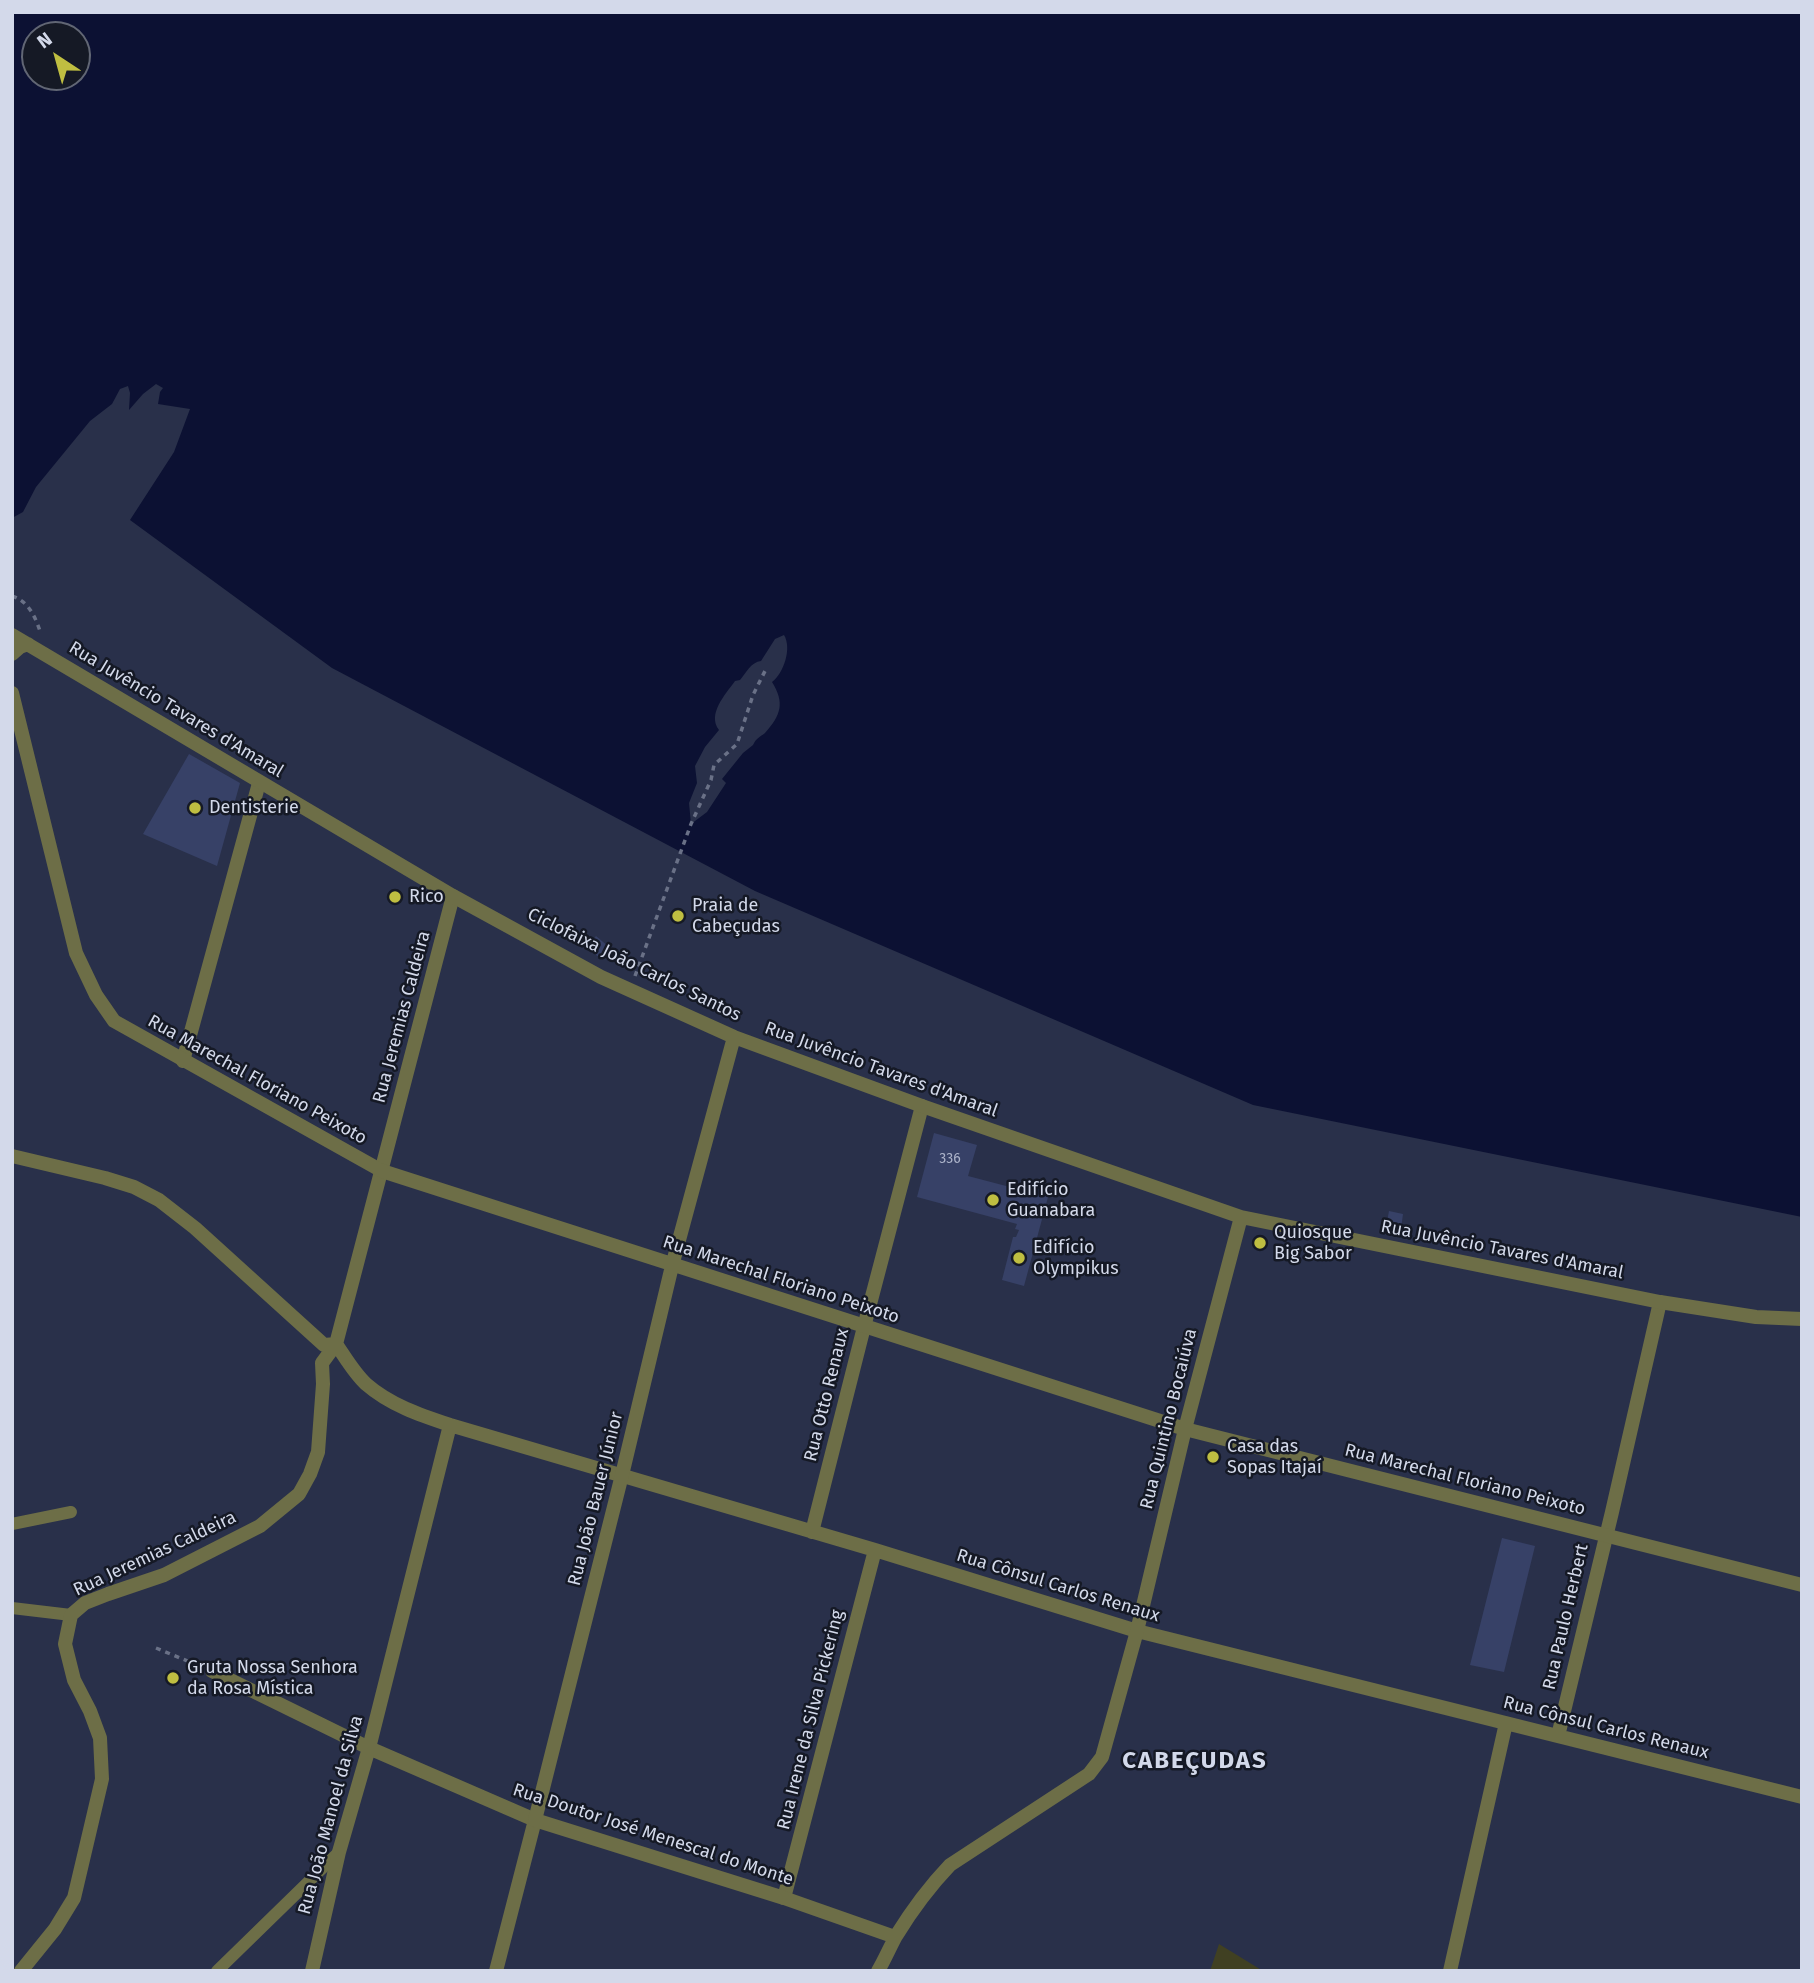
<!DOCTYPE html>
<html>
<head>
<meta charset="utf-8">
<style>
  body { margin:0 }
  #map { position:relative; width:1814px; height:1983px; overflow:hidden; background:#29304a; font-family:"Fira Sans",sans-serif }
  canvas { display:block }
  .frame { position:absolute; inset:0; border:14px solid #d3d9ea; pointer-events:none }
  .north { position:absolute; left:21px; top:21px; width:70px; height:70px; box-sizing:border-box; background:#151925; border:2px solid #616674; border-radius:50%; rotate:324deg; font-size:19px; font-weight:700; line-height:28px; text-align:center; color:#d3d9ea }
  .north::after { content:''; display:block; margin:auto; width:24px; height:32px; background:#bfbe41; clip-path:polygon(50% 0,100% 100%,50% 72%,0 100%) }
</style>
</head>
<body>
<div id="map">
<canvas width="1814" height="1983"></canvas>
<div class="frame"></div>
<div class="north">N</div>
</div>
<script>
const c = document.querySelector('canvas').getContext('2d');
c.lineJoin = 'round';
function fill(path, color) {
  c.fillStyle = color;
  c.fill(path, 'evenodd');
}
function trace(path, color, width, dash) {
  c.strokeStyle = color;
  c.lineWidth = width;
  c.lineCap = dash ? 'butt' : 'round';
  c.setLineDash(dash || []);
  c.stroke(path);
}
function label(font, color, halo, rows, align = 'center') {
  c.font = font + ' "Fira Sans",sans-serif';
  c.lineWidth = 5;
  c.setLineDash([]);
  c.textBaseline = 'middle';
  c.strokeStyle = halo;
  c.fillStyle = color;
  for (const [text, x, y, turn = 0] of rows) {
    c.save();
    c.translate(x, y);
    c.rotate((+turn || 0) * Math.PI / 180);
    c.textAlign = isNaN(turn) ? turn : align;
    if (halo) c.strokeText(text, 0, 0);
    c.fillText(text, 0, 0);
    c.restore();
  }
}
fill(new Path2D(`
  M1219,1944L1263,1971H1210Z`), '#404022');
fill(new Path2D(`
  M12,12H1802V1217L1253,1105L755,891L681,852L332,668L130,520L174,452L190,409L158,404L160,392L163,388L156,384L143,394L129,410L130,393L128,386L120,389L112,404L90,421L36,487L23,512L12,518ZM35,35H77V77H35ZM784,635C792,648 784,673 772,682C785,703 781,715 765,733C760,737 756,738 753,745L743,753L722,779L726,783L707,812L691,824L689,803L697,783L695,766L705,747L719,730C707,714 725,695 735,681L740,680C746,673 751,662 761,661L775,639Z`), '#0c1133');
fill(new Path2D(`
  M189,754L240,783L217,866L143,834Z
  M596,936L609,947L600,958L587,948Z
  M934,1133L977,1145L968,1176L1048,1197L1024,1286L1002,1280L1013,1237H1016L1019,1230L1015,1229L1017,1224L917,1197Z
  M1389,1211L1403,1214L1401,1229L1386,1227Z
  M1502,1538L1535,1546L1504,1672L1470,1665Z`), '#374167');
trace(new Path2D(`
  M12,596C28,601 35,616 40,631
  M635,976L691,824L711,780L714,765L737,744L753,695L766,669
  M156,1648L197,1665`), '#6a7187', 3.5, [5, 5]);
trace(new Path2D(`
  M12,1524L71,1512
  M12,1608L71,1615
  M217,1971L339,1852`), '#6d6e47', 12);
trace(new Path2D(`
  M183,1061L259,783
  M12,1156L105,1178L134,1187L159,1200L195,1228L324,1345L336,1344
  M336,1344C345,1357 354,1373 366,1384C390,1405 420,1415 450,1425L875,1550L1137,1631L1802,1797
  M812,1532L864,1327L922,1106
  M212,1671L369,1748L535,1820L496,1971
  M1558,1736L1612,1512L1660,1302
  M784,1898L875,1550
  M21,1971L55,1929L74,1898L102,1779L100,1738L90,1711L74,1680L65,1644L71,1615L85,1603L108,1594L164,1575L260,1526L299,1494L310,1474L318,1452L323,1384L322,1363L336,1344L453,896
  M312,1971L339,1852L369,1748L450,1425
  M1450,1971L1506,1723`), '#6d6e47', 14);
trace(new Path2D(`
  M12,635L453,896L601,977L734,1037L922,1106L1241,1217L1660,1302L1756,1317L1802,1319
  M12,654L20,647L28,644
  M12,693L76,953L96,995L114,1021L382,1171L1185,1429L1802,1585
  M734,1037L672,1266L622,1475L535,1820L784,1898L895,1937
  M878,1971C885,1959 890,1947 896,1936C912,1910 929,1887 950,1865L1089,1774L1102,1757L1137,1631L1185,1429L1241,1217`), '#6d6e47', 14);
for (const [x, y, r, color] of [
  [195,808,7,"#bfbe41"],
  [395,897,7,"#bfbe41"],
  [678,916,7,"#bfbe41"],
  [993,1200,7,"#bfbe41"],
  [1260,1243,7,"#bfbe41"],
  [1019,1258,7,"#bfbe41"],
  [1213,1457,7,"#bfbe41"],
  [173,1678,7,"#bfbe41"]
]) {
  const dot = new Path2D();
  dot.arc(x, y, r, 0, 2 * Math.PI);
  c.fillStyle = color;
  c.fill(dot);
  trace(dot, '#151925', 2.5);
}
label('14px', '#acb3c9', null, [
  ["336",950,1159]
]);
label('18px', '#d3d9ea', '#151925', [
  ["Rua Juvêncio Tavares d'Amaral",176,710,31],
  ["Ciclofaixa João Carlos Santos",634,965,26],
  ["Rua Jeremias Caldeira",402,1017,-75],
  ["Rua Juvêncio Tavares d'Amaral",881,1070,20],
  ["Rua Marechal Floriano Peixoto",257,1080,29],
  ["Rua Juvêncio Tavares d'Amaral",1502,1250,11],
  ["Rua Marechal Floriano Peixoto",781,1280,18],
  ["Rua Otto Renaux",827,1395,-76],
  ["Rua Quintino Bocaiúva",1169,1419,-76],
  ["Rua Marechal Floriano Peixoto",1465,1480,14],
  ["Rua João Bauer Júnior",596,1499,-76],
  ["Rua Jeremias Caldeira",155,1554,-25],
  ["Rua Cônsul Carlos Renaux",1058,1586,17],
  ["Rua Paulo Herbert",1566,1617,-77],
  ["Rua Irene da Silva Pickering",811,1720,-76],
  ["Rua Cônsul Carlos Renaux",1606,1728,14],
  ["Rua João Manoel da Silva",331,1815,-75],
  ["Rua Doutor José Menescal do Monte",653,1835,18]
]);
label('18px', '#d3d9ea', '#151925', [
  ["Dentisterie",209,808],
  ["Rico",409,897],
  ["Praia de",692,906],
  ["Cabeçudas",692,927],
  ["Edifício",1007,1190],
  ["Guanabara",1007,1211],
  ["Quiosque",1274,1233],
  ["Big Sabor",1274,1254],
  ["Edifício",1033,1248],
  ["Olympikus",1033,1269],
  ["Casa das",1227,1447],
  ["Sopas Itajaí",1227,1468],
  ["Gruta Nossa Senhora",187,1668],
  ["da Rosa Mística",187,1689]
], 'left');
c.letterSpacing = '2px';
label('bold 24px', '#d3d9ea', '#151925', [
  ["CABEÇUDAS",1195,1761]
]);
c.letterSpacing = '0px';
</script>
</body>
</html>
